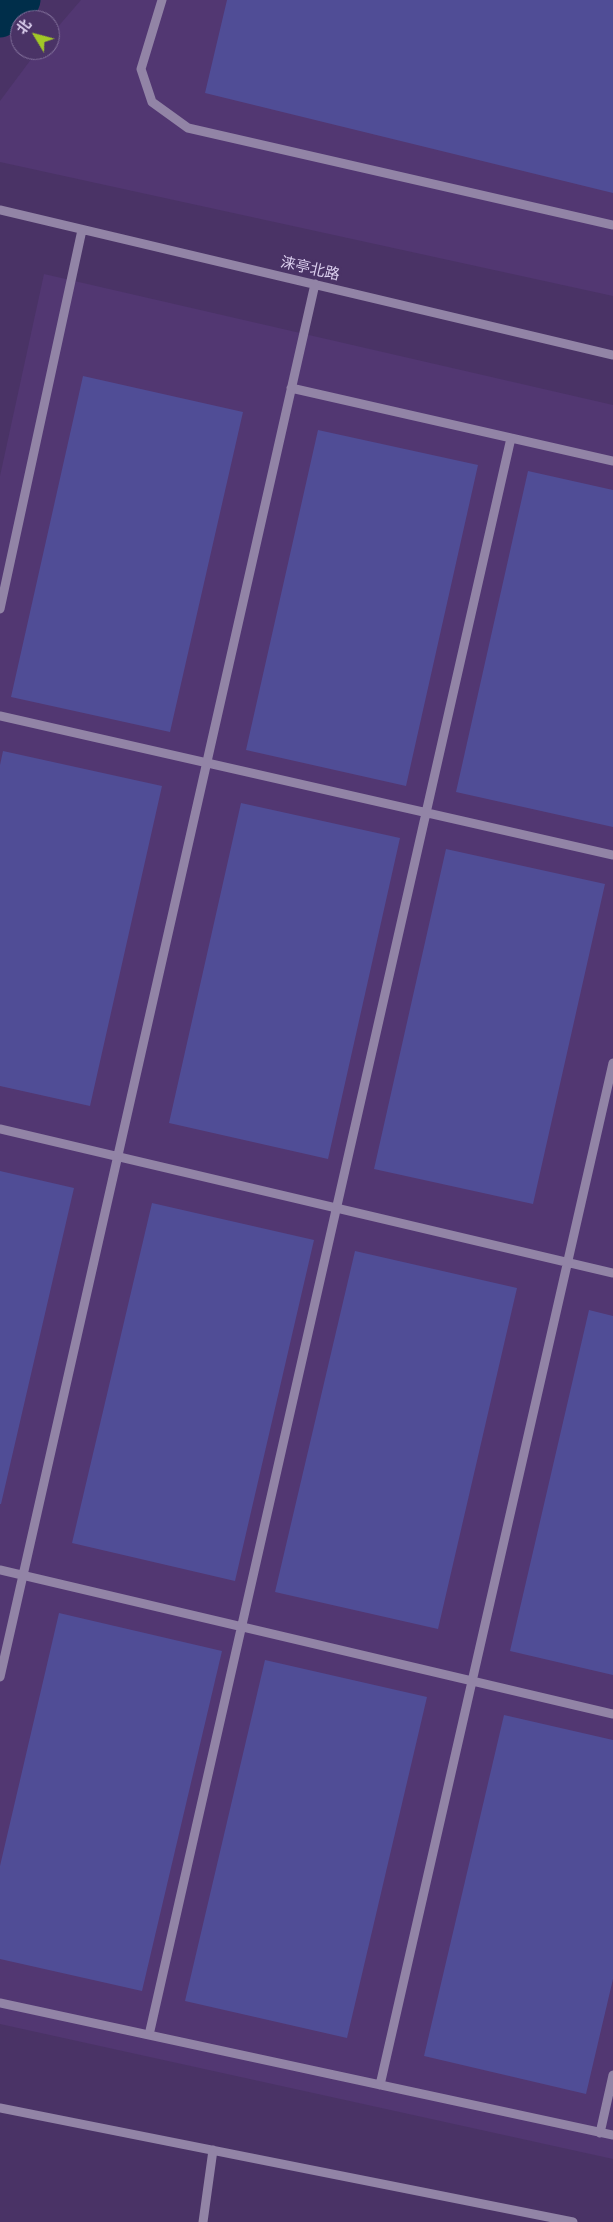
<!DOCTYPE html>
<html>
<head>
<meta charset="utf-8">
<style>
  body { margin:0 }
  #map { position:relative; width:613px; height:2222px; overflow:hidden; background:#4a3366; font-family:"Open Sans","Noto Sans SC",sans-serif }
  canvas { display:block }
  .north { position:absolute; left:10px; top:10px; width:50px; height:50px; box-sizing:border-box; background:#4a3366; border:1px solid #84729d; border-radius:50%; rotate:307deg; font-size:14px; font-weight:700; line-height:20px; text-align:center; color:#dcd0ef }
  .north::after { content:''; display:block; margin:auto; width:18px; height:22px; background:#a2c927; clip-path:polygon(50% 0,100% 100%,50% 72%,0 100%) }
</style>
</head>
<body>
<div id="map">
<canvas width="613" height="2222"></canvas>
<div class="north">北</div>
</div>
<script>
const c = document.querySelector('canvas').getContext('2d');
c.lineJoin = 'round';
function fill(path, color) {
  c.fillStyle = color;
  c.fill(path, 'evenodd');
}
function trace(path, color, width, dash) {
  c.strokeStyle = color;
  c.lineWidth = width;
  c.lineCap = dash ? 'butt' : 'round';
  c.setLineDash(dash || []);
  c.stroke(path);
}
function label(font, color, halo, rows, align = 'center') {
  c.font = font + ' "Open Sans","Noto Sans SC",sans-serif';
  c.lineWidth = 5;
  c.setLineDash([]);
  c.textBaseline = 'middle';
  c.strokeStyle = halo;
  c.fillStyle = color;
  for (const [text, x, y, turn = 0] of rows) {
    c.save();
    c.translate(x, y);
    c.rotate((+turn || 0) * Math.PI / 180);
    c.textAlign = isNaN(turn) ? turn : align;
    if (halo) c.strokeText(text, 0, 0);
    c.fillText(text, 0, 0);
    c.restore();
  }
}
fill(new Path2D(`
  M81,0H613V296L0,162V101L38,50H50V36Z
  M44,274L613,405V2159L0,2024V476Z`), '#523772');
trace(new Path2D(`
  M0,18L21,0`), '#002e4a', 39);
fill(new Path2D(`
  M227,0H613V193L205,93Z
  M83,376L243,412L170,732L11,697Z
  M318,430L478,465L406,786L246,750Z
  M528,471L613,490V827L456,792Z
  M3,751L162,786L90,1106L0,1086V765Z
  M241,803L400,838L328,1159L169,1123Z
  M446,849L605,884L533,1204L374,1169Z
  M0,1171L74,1188L1,1504H0Z
  M152,1203L314,1240L235,1581L72,1543Z
  M355,1251L517,1288L438,1629L275,1592Z
  M589,1310L613,1316V1675L510,1651Z
  M59,1613L222,1651L142,1991L0,1959V1866Z
  M265,1660L427,1697L347,2038L185,2001Z
  M504,1715L613,1740V1979L586,2094L424,2056Z`), '#504d96');
trace(new Path2D(`
  M162,0L141,69L152,102L188,128L613,225
  M0,210L613,355
  M291,388L613,461
  M0,609L82,230
  M0,716L613,855
  M0,1129L613,1273
  M0,1570L613,1714
  M0,1677L315,284
  M0,2003L613,2135
  M149,2035L511,438
  M380,2085L613,1063
  M0,2108L573,2222
  M600,2133L613,2075
  M203,2222L213,2150`), '#9284a6', 9);
label('15px', '#dcd0ef', '#4a3366', [
  ["涞亭北路",310,269,13]
]);
</script>
</body>
</html>
